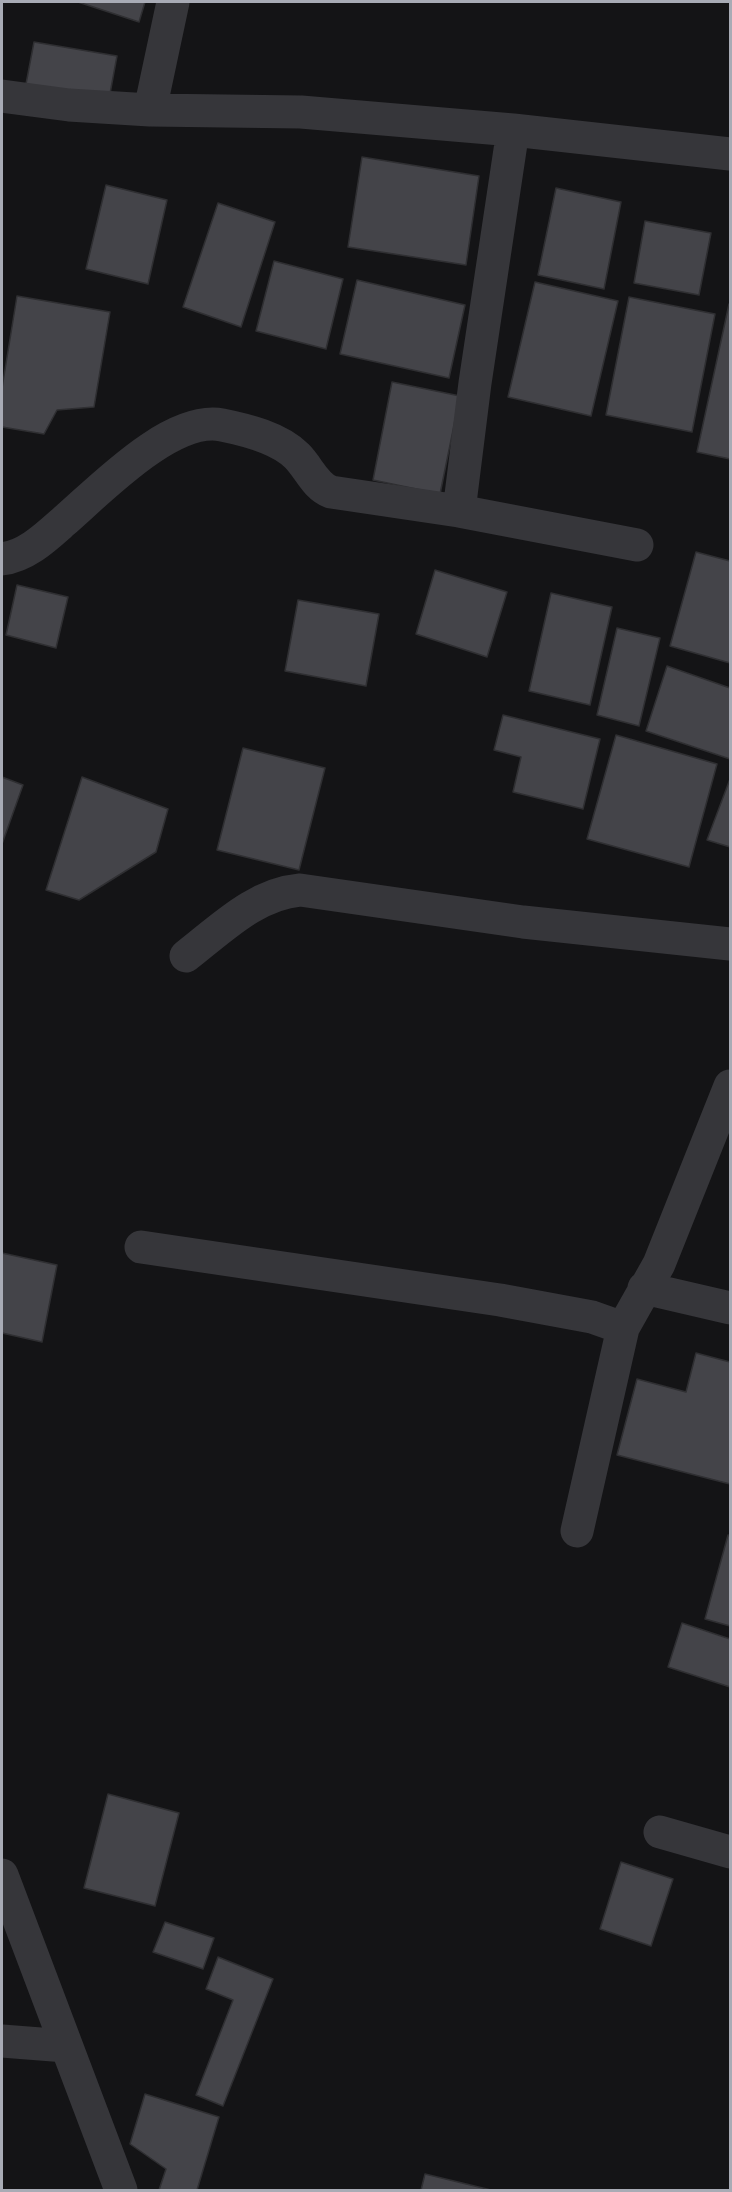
<!DOCTYPE html>
<html>
<head>
<meta charset="utf-8">
<style>
  body { margin:0 }
  #map { position:relative; width:732px; height:2192px; overflow:hidden; background:#141416; font-family:Barlow,sans-serif }
  canvas { display:block }
  .frame { position:absolute; inset:0; border:3px solid #a8abb5; pointer-events:none }
</style>
</head>
<body>
<div id="map">
<canvas width="732" height="2192"></canvas>
<div class="frame"></div>
</div>
<script>
const c = document.querySelector('canvas').getContext('2d');
c.lineJoin = 'round';
function fill(path, color) {
  c.fillStyle = color;
  c.fill(path, 'evenodd');
}
function trace(path, color, width, dash) {
  c.strokeStyle = color;
  c.lineWidth = width;
  c.lineCap = dash ? 'butt' : 'round';
  c.setLineDash(dash || []);
  c.stroke(path);
}
const building = new Path2D(`
  M78,2H145L139,22Z
  M34,42L117,56L109,99L26,84Z
  M362,157L479,176L466,265L348,247Z
  M106,185L167,200L148,284L86,269Z
  M556,188L621,202L604,289L538,275Z
  M218,203L275,222L241,327L183,307Z
  M645,221L711,233L699,295L634,283Z
  M274,261L343,279L326,349L256,331Z
  M357,280L465,305L449,378L340,354Z
  M535,282L618,301L591,416L508,397Z
  M17,296L110,312L94,407L57,410L44,434L2,427V388Z
  M629,297L715,314L692,432L606,415Z
  M729,304H730V459L697,452Z
  M392,382L460,396L440,494L373,480Z
  M696,552L730,561V663L670,646Z
  M435,570L507,592L487,657L416,634Z
  M17,585L68,597L56,648L6,635Z
  M551,593L612,607L590,705L529,691Z
  M298,600L379,614L366,686L285,671Z
  M617,628L660,638L639,726L597,715Z
  M667,666L730,688V759L646,731Z
  M503,715L600,739L583,809L513,792L521,757L494,750Z
  M616,735L717,764L689,867L587,839Z
  M243,748L325,768L299,870L217,850Z
  M2,777L23,785L2,844Z
  M82,777L168,809L156,852L79,900L46,890Z
  M730,779V847L707,840Z
  M2,1253L57,1265L42,1342L2,1333Z
  M696,1353L730,1362V1484L617,1455L637,1379L686,1392Z
  M728,1535L730,1536V1626L705,1619Z
  M682,1623L730,1639V1687L668,1667Z
  M108,1794L179,1813L155,1906L84,1888Z
  M621,1862L673,1879L651,1946L600,1929Z
  M165,1922L214,1938L203,1969L153,1952Z
  M218,1957L273,1979L223,2106L196,2095L233,2000L206,1989Z
  M145,2094L219,2117L197,2190H159L166,2169L130,2144Z
  M425,2174L491,2190H421Z`);
fill(building, '#444449');
trace(building, '#2f2f32', 1.5);
trace(new Path2D(`
  M2,96L69,105L150,110L301,112L513,130L730,154
  M150,110L173,2
  M459,511L475,383L513,130
  M2,559C26,556 45,538 63,522C99,491 171,415 222,425C247,430 279,438 297,456C309,468 315,486 331,492L459,511L637,545
  M186,956C221,929 255,894 300,890L523,922L730,944
  M141,1247L500,1300L592,1317L623,1328L659,1264L730,1086
  M644,1288L730,1308
  M577,1531L623,1328
  M660,1832L730,1852
  M2,1875L121,2190
  M2,2041L66,2046`), '#36363a', 33);
</script>
</body>
</html>
